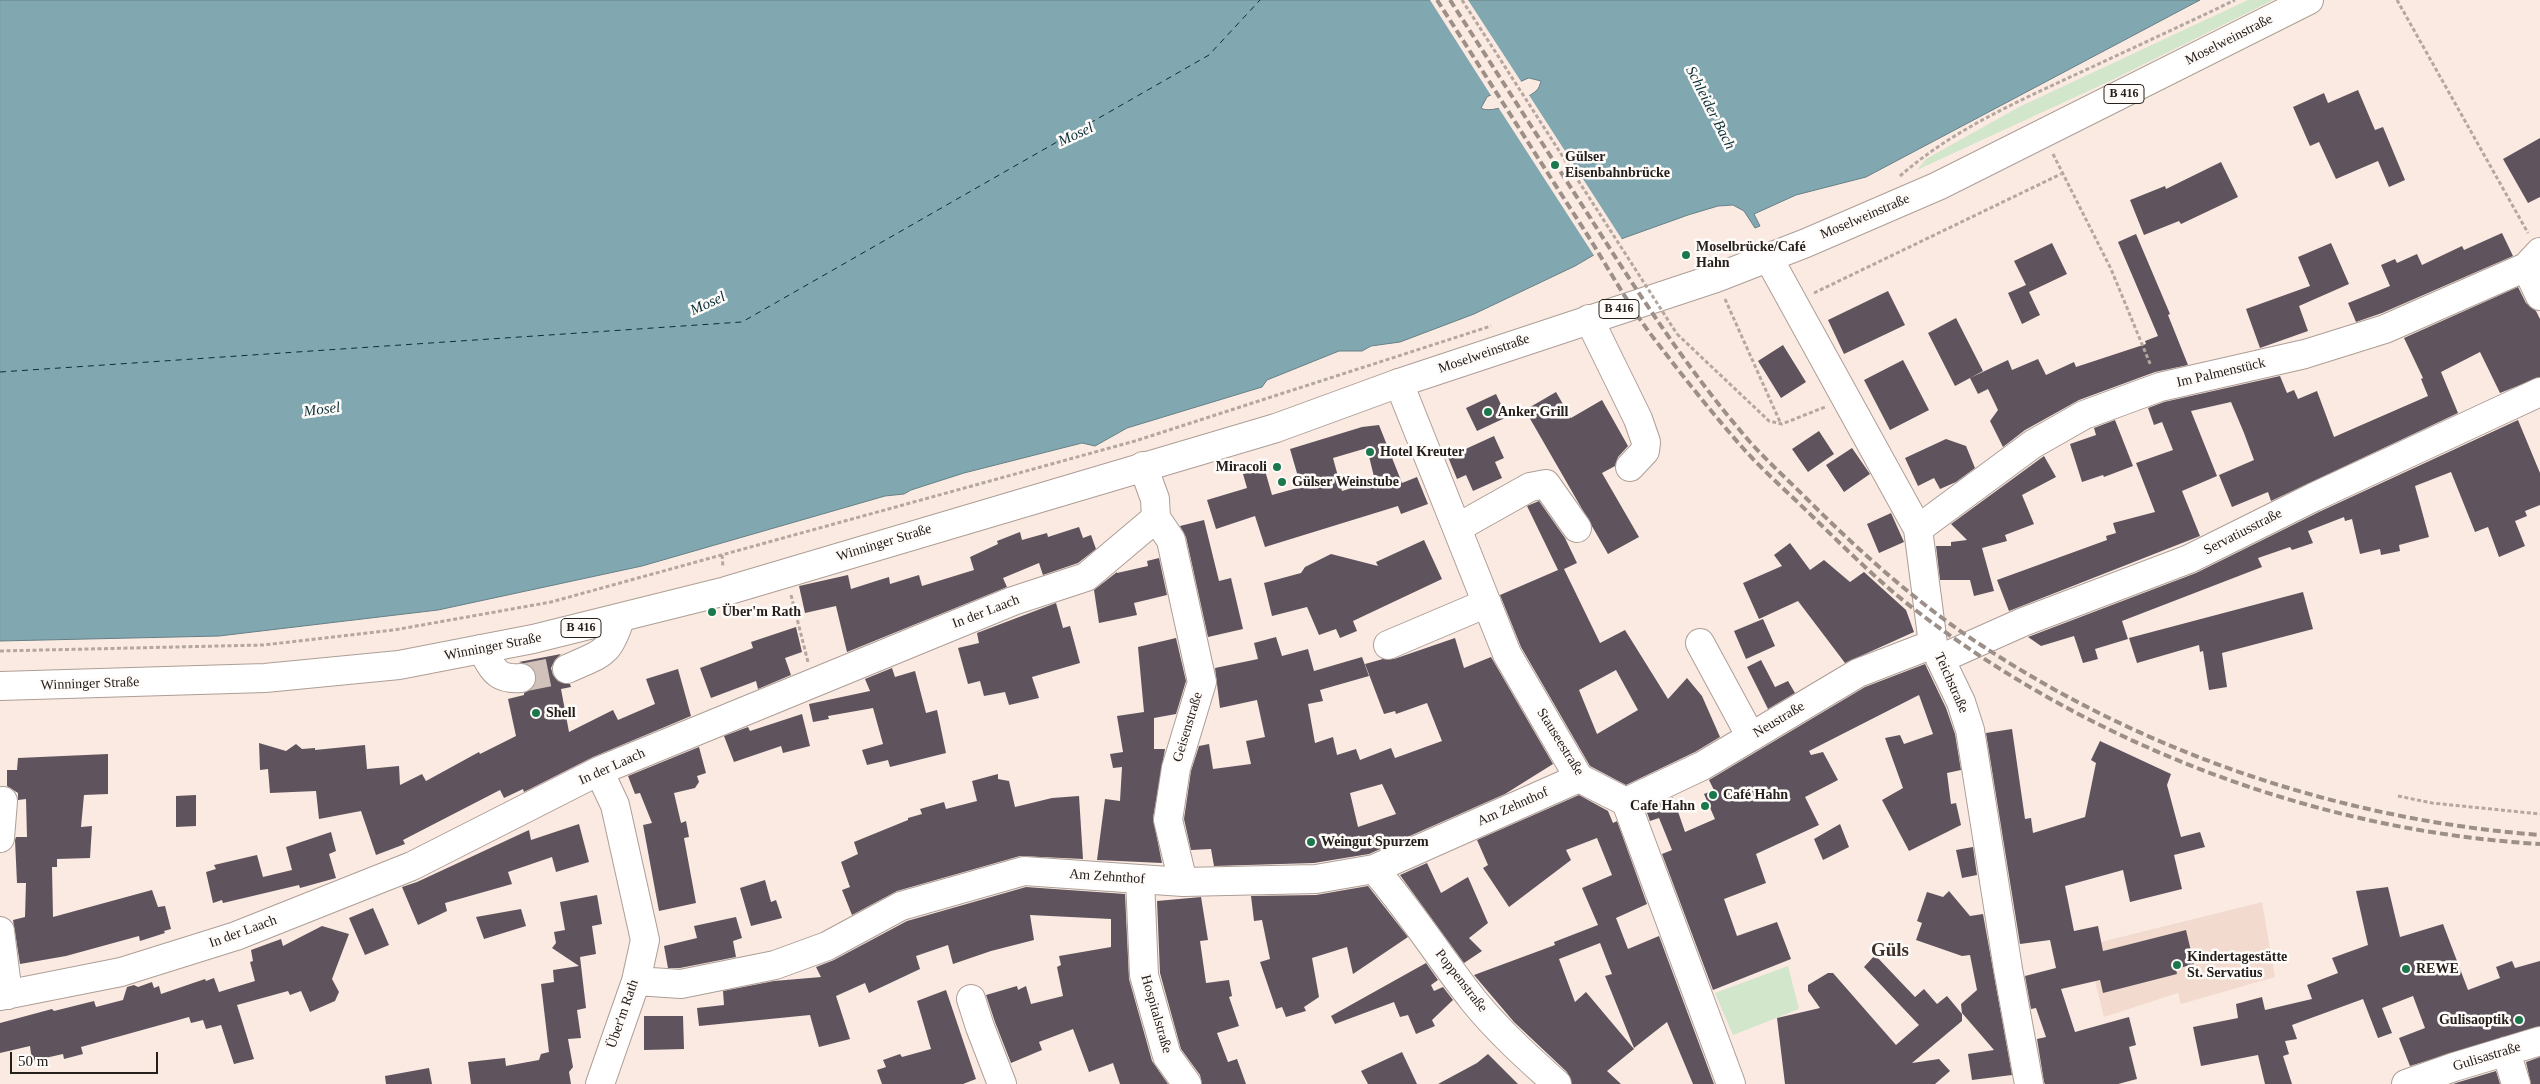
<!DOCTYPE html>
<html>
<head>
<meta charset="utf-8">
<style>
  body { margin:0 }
  #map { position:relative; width:2540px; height:1084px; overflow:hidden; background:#fbeae1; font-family:Georgia,serif }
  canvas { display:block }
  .scale { position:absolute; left:10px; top:1052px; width:148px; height:22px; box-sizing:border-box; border:2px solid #26201d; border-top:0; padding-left:6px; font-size:15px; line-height:18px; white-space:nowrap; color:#26201d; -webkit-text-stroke:4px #fefbf9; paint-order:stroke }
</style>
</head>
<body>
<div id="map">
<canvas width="2540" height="1084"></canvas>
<div class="scale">50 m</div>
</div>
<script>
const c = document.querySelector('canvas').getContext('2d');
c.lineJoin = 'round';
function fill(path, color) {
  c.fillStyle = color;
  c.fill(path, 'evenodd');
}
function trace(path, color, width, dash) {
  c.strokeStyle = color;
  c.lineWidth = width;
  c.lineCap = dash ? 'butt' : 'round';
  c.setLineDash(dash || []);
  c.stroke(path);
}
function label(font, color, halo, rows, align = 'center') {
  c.font = font + ' Georgia,serif';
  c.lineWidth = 5;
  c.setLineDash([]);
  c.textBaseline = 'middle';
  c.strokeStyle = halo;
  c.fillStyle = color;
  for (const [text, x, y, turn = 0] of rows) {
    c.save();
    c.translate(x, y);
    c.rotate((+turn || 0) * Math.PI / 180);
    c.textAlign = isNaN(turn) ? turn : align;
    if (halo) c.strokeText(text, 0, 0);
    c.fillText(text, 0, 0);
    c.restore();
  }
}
fill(new Path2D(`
  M2262,902L2275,977L2181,1004L2178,993L2104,1017L2095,981L2077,948Z`), '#f2dbce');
fill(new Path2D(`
  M2248,0H2273L2110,81L1917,170L1926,159L2019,107Z
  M1788,966L1799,1009L1733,1035L1715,993Z`), '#d1e6ca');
const water = new Path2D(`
  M0,0H2200L1866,177L1796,195L1754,214L1760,226L1755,228L1744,211L1733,205L1718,206L1688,215L1621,239L1575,266L1474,314L1400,342L1371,346L1362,351H1339L1267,380L1262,387L1127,428L1095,446L1082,443L964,473L911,490L904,494L885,496L642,566L438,610L219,636L0,641ZM1529,78L1541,81C1540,84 1539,89 1536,91C1527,99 1491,115 1481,108L1487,97Z`);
fill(water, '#81a8b1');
trace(water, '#667f85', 1);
fill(new Path2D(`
  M1430,0H1468L1522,83L1492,97Z
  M1527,92L1623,241L1595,257L1498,107Z`), '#fbeae1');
trace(new Path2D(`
  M0,372L742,322L1209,55L1260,0`), '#093038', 1, [6, 5]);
fill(new Path2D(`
  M2358,90L2375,130L2383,127L2405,180L2389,187L2378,161L2336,179L2319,142L2310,146L2293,107L2324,93L2328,103Z
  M2540,138V197L2528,203L2503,159Z
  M2221,162L2238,197L2181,224L2179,221L2144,235L2130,200L2165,186L2166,189Z
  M2502,233L2513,256L2382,313L2356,322L2348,303L2390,286L2381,265L2395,259L2397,263L2417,254L2422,265L2462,246L2464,250Z
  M2136,234L2170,314L2168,315L2188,365L2155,372L2079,400L2025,430L2003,447L1990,421L1998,410L1988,389L1978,394L1970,378L1955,386L1928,333L1956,318L1983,371L1970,378L2008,360L2012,370L2038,359L2046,375L2074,362L2076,367L2146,344L2145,341L2158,336L2118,242Z
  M2052,243L2067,274L2029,292L2040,315L2022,324L2008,293L2026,285L2014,261Z
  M2331,243L2349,284L2299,306L2308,331L2260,348L2246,309L2310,286L2298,257Z
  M2518,287L2526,303L2536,311L2540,319V377L2500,393L2480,352L2441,372L2458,413L2271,501L2268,492L2232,507L2219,475L2254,460L2244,433L2231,402L2191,411L2217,476L2182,491L2200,536L2009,611L1997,580L2107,540L2106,536L2116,533L2113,523L2155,512L2136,463L2173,450L2162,422L2154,425L2148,408L2164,402L2280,376L2287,393L2294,390L2298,399L2317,391L2334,437L2428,396L2421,379L2423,378L2404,338Z
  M1888,291L1905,325L1844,354L1828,320Z
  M1783,345L1806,382L1781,398L1758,361Z
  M1903,360L1929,410L1890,430L1864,380Z
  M1556,392L1571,418L1602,400L1628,446L1618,457L1615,466L1602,473L1639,537L1608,554L1525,410Z
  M1496,394L1507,417L1477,431L1466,408Z
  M2115,420L2133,466L2104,477L2103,475L2082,482L2070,444L2096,435L2094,428Z
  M2518,420L2540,473V505L2525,511L2527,516L2515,521L2525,546L2499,557L2488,527L2475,532L2451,472L2415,486L2429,537L2399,545L2400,551L2381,555L2380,549L2360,554L2352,519L2345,521L2344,517L2308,531L2313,543L2292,550L2290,547L2258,558L2262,567L2122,621L2128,639L2095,649L2098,659L2083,663L2074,636L2041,646L2028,637L2196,573L2321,511Z
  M1379,425L1402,483L1417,477L1428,504L1401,514L1398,506L1265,547L1255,516L1216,529L1207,500L1247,488L1243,474L1264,467L1272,495L1301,487L1290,449L1362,427ZM1367,448L1375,481L1342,491L1333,458Z
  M1819,431L1834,454L1808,472L1792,449Z
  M1494,436L1504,458L1495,462L1502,478L1473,491L1466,475L1457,479L1448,457Z
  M1946,439L1966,446L1975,468L1956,482L1940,489L1934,478L1918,486L1905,458Z
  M1852,448L1870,474L1844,492L1826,465Z
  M2044,456L2056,477L2022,495L2034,524L2005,535L2007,541L1982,548L1994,591L1974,596L1970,580H1940L1936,546H1951V542L1967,540L1951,524Z
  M1539,501L1565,538L1577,563L1564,569L1600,643L1625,630L1668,699L1687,678L1702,696L1720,737L1695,752L1626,785L1590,766L1521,647L1500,595L1558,570L1527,506ZM1616,670L1638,710L1597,734L1579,690Z
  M1891,513L1904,542L1879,553L1867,524Z
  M1204,520L1219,581L1231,578L1243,629L1208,637L1186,537L1180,526Z
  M1079,527L1083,538L1091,535L1096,549L1078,563L1043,575L1039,563L1003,578L1007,587L847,652L836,606L805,613L799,586L848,575L851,589L889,577L890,584L919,575L922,586L974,570L970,557L998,544L997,541L1020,532L1022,540L1047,533L1048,537Z
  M1424,540L1442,579L1353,621L1357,631L1340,638L1336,629L1319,635L1307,607L1272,616L1264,583L1301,573L1305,567L1331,554L1378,566L1376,562Z
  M1790,543L1810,570L1824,560L1850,582L1864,572L1906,610L1914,632L1845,663L1798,601L1759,619L1743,583L1782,566L1774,555Z
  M1159,558L1167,595L1134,603L1137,615L1099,623L1094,590L1117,572V573L1148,566L1147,561Z
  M2303,592L2313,629L2222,653L2227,687L2209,690L2203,651L2200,652L2199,645L2137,663L2129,638Z
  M1056,603L1063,628L1070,626L1080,663L1032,677L1039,698L1009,705L1005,692L984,696L980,681L968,684L958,648L979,643L977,633Z
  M1763,619L1775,646L1746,659L1734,631Z
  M796,627L802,652L785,658L791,675L758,689L756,681L711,698L700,668L753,648L751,642Z
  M1276,637L1282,656L1308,649L1314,671L1362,657L1369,676L1320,690L1323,701L1308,704L1315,743L1333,737L1337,755L1356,749L1360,760L1391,748L1395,758L1442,741L1427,703L1396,714L1395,711L1384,714L1365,664L1383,659H1394L1455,638L1464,668L1491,657L1553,764L1505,794L1369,854L1314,863L1214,866L1211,849L1191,850L1184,819L1191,771L1199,746L1209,744L1213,769L1251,764L1246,741L1265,737L1257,700L1220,708L1215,668L1258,659L1254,643ZM1382,784L1396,814L1358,827L1350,793Z
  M1176,638L1186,681L1176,714L1154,718V749H1165L1153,818L1162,863L1097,860L1105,799L1120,801L1122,767L1113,768L1110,754L1123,752L1117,716L1144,712L1138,647Z
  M561,654L555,660L551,668L553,675L558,681L570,684L571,687L561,689L569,732L613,710L618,720L655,704L646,679L678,669L691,716L593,757L524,792L523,789L504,798L500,790L403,840L405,844L376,855L361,811L319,819L316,791L270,793L268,769L260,770L259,743L286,751L296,744L302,749L315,748V750L365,745L367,769L399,766L400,785L422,774L426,781L479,752L480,754L516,736L508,699L524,695V693L534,686L537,678L535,670L529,665L519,662Z
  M1761,660L1775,687L1788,681L1795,693L1768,709L1747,667Z
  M1925,664L1946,708L1955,734L1961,770L1947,773L1951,804L1956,803L1961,825L1909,851L1882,800L1903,788L1885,738L1900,735L1904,744L1933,734L1919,695L1809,751L1811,755L1823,752L1838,780L1805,797L1819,825L1756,854L1766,883L1724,899L1737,936L1777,922L1791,959L1713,990L1662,854L1672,850L1659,818L1650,821L1646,810L1673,797L1685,832L1715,819L1704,794L1714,790L1709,780L1865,687Z
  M892,668L895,677L915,671L926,713L937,710L946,753L890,767L888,760L867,765L862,750L883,744L873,708L828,716L829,719L813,722L809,704L870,691L865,679Z
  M802,714L810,746L783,753L781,746L734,762L724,736L748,727L750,731Z
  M2012,729L2025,819L2031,818L2033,833L2085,817L2096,763L2091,760L2100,741L2171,774L2167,785L2181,837L2200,832L2205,847L2174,855L2182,889L2130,902L2123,870L2065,886L2074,931L2098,926L2103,951L2186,930L2194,964L2176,969L2177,974L2103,993L2100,980L2061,989L2075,1032L2129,1017L2136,1045L2129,1047L2137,1079L2118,1084H2045L2044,1082L2037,1039L2046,1037L2036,1008L2031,1009L2025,976L2056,968L2050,940L2020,944L1986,733Z
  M699,747L706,773L697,776L699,782L695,788L674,793L681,823L686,821L689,837L684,838L696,903L659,911L643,825L652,823L640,793L635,794L628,776Z
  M108,754V794L84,795L81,827L92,826L90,858L57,859V867H52L53,917L152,890L158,907L165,906L171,929L164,931L165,933L140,941L139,936L66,956L20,964L13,920L25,917L26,883H17L15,840L16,837H27L26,799L18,800V793L7,786V770H17L18,758Z
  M998,774V779L1009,781L1015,807L1052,798L1079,796L1083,859L1020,856L897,891L852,915L842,890L850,887L841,862L858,854L854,842L908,820V818L922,814L920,809L944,802L946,809L977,801L972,781Z
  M196,795V826L176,827V796Z
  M1579,795L1608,811L1613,823L1617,821L1647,904L1616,918L1628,949L1659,936L1714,1084H1693L1667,1022L1634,1048L1605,976L1612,974L1600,943L1559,959L1575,1002L1586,992L1634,1049L1607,1071L1621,1084H1572L1567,1072L1514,1022L1474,975L1555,945L1554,942L1598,925L1582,888L1612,875L1597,838L1566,850L1571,860L1509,907L1483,868L1488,865L1477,840Z
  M579,824L589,862L556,872L552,857L508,872L512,884L445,903L447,911L418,925L402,887L417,882L529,830L531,840Z
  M1840,824L1849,847L1823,860L1814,839Z
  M331,832L336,851L329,854L336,878L300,888L299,885L223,903L222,900L213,903L206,872L216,869L214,865L257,855L263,877L292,870L286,847Z
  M1973,847L1977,875L1962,878L1956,850Z
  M1427,863L1441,893L1468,877L1488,923L1469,938L1482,951L1464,963L1400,875Z
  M765,880L771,902L776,900L782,918L751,926L740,888Z
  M1368,886L1408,937L1353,974L1347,947L1312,958L1319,997L1304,1007L1306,1011L1286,1017L1282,1007L1276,1009L1260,962L1270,959L1262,920L1254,921L1251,896L1316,895Z
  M1026,887L1125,894L1129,979L1152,1061L1168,1084H1120L1113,1063L1089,1072L1073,1029L1039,1042L1042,1050L1011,1063L995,1022L986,995L1017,986L1018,990L1026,986L1031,1004L1063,996L1057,967L1061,965L1059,956L1111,947V919L1030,915L1034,940L991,951L953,964L948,945L916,956L920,969L869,993L865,983L836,996L850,1039L819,1047L810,1015L699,1026L697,1008L724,1005L723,991L774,981L821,977L816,967L834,960L907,921Z
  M2388,887L2400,937L2443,924L2468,990L2500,978L2496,967L2512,961L2515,968L2540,961V1026L2410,1066L2399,1038L2425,1028L2413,996L2382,1008L2392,1033L2378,1038L2363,999L2292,1025L2297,1039L2285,1041L2289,1054L2283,1056L2292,1084H2265L2258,1055L2201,1066L2193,1027L2238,1018L2236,1004L2262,997L2265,1010L2312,999L2307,985L2338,973L2332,958L2368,945L2356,891Z
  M1949,891L1970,916L1983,914L2012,1075L1972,1080L1968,1054L1994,1050L1962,1013L1961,1004L1977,990L1970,955L1962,956L1916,940L1922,923L1917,921L1927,892L1943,897Z
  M597,895L602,924L592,926L596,954L580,957L586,1008L577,1010L581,1038L568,1039L573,1067L569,1072L571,1084H471L468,1062L505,1058L506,1066L539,1060L541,1054L549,1052L541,984L554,982L553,970L579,966L552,948L556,943L554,932L565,930L560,902Z
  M1201,897L1208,940L1200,941L1206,983L1229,980L1232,996L1229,997L1239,1026L1217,1033L1228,1062L1237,1059L1246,1084H1202L1200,1075L1181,1049L1160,973L1157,901Z
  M373,908L389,945L365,955L349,918Z
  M521,909L526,926L484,939L476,917Z
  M736,917L742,938L733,941L736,957L680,968H668L664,946L697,938L694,926Z
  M322,926L349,934L332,979L339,992L335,1001L310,1012L301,991L290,995L288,991L237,1005L254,1059L234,1064L221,1025L206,1029L203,1020L191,1023L189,1017L81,1047L83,1054L64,1059L63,1054L32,1061L30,1046L0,1053V1023L52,1009L54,1011L94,1001L96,1007L123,1000L127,987L134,985L138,987L152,982L154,988L159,986L161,994L205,979L206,981L214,978L219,992L255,981L250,962L253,961L251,950L281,939L283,946Z
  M1875,955L1915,997L1924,989L1937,1004L1947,996L1962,1014V1021L1912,1063L1939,1059L1950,1071L1935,1084H1785L1777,1018L1820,1008L1808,991V985L1828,973H1833L1896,1045L1919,1025L1864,967Z
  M1426,963L1438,980L1431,985L1434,991L1443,987L1453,1000L1432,1020L1435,1026L1416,1034L1408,1015L1400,1017L1394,1002L1335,1024L1331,1016Z
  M946,990L976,1079L963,1084H882L877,1070L886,1067L883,1060L900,1054L902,1057L931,1049L917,1001Z
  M644,1016H683L684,1049L644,1050Z
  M1402,1052L1417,1084H1368L1361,1071Z
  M1488,1054L1518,1084H1438L1477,1063Z
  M2540,1057V1084H2531L2526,1062Z
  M429,1068L432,1084H386L385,1076Z
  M2496,1071L2500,1084H2453L2459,1082Z`), '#5f545e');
trace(new Path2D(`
  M521,678L567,669`), '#d0c2ba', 28, [28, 14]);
const minor = new Path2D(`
  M1768,257L1918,529L1933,644L1961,702L1970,730L2008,969L2029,1084
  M2526,267L2540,296
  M1589,319L1638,419L1646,442L1645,451L1630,467
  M1399,383L1507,654L1579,778L1626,802L1731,1084
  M1156,518L1171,540L1202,682L1176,768L1168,820L1183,882
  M1457,528L1530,487L1546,484L1577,528
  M1918,529L2033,444L2084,415L2160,387L2305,354L2385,329L2526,267L2540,252
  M1700,643L1751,737
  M1388,645L1487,603
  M481,649C494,669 495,680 521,678
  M1940,659L2023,622L2189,559L2314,497L2540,392
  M567,669C601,653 608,657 620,619
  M599,771L615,805L645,940L636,981L600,1084
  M1626,802L1702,766L1858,673L1933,644
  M0,838L3,801
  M1374,869C1410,910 1439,957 1473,1000C1498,1031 1528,1058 1557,1084
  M1140,879L1144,975L1167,1056L1187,1084
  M0,931L8,995
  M636,981L681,984L775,965L827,946L901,906L1024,871L1183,882L1316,879L1374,869L1579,778
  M0,996L121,972L236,936L412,866L599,771L1013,601L1086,577L1156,518L1155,499L1143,466
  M971,999L980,1027L1002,1084
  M2506,1051L2516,1084
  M2406,1084L2454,1067L2540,1041`);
const major = new Path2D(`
  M0,686L265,678L399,665L533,639L726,591L1276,428L1399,383L1716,278L1806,243L1938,186L2309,0`);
trace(minor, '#ad9e96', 30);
trace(major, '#ad9e96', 30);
trace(new Path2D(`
  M2397,0L2528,233
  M2053,154L2111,269L2151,366
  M1900,176C1949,133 2008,106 2066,79C2122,53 2179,27 2235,0
  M1814,293L2061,174
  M1725,299L1781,424
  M1677,334L1769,421L1782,424L1825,407
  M722,555L723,567
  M791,595L808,662
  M0,651L263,645L394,630L551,602L1135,441L1491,326
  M2398,796L2432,803L2540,814`), '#b4a7a0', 3, [4, 2.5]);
trace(minor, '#fff', 28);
trace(major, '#fff', 28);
trace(new Path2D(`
  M1437,0C1486,76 1534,152 1583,228C1608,267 1630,309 1659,345C1685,379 1713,414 1742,447C1764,472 1791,495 1815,519C1848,551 1881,584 1918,612C2095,747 2318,831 2540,844
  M1450,0C1497,73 1544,146 1591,219C1640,296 1690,373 1750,442C1768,462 1788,480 1807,499C1861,553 1919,605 1984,647C2149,755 2344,820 2540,835`), '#9b8f88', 4, [8, 4]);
trace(new Path2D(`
  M1462,0L1677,334`), '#b4a7a0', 3, [4, 2.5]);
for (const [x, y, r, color] of [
  [1555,165,5,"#1b774c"],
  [1686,255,5,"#1b774c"],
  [1488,412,5,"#1b774c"],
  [1370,452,5,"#1b774c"],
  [1277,467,5,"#1b774c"],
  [1282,482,5,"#1b774c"],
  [712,612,5,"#1b774c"],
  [536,713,5,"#1b774c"],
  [1713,795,5,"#1b774c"],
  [1705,806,5,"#1b774c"],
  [1311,842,5,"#1b774c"],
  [2177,965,5,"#1b774c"],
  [2406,969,5,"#1b774c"],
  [2519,1020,5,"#1b774c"]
]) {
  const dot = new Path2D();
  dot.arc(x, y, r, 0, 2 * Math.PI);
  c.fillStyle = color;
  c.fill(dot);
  trace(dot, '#fefbf9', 2);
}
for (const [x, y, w] of [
  [2124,94,40],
  [1619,309,40],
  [581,628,40]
]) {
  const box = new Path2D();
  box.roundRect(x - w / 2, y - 9.5, w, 19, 4);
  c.fillStyle = '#fefbf9';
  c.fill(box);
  trace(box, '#26201d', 1);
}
label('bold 12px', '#26201d', null, [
  ["B 416",2124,94],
  ["B 416",1619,309],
  ["B 416",581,628]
]);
label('14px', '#26201d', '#fefbf9', [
  ["Moselweinstraße",2229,40,-27],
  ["Moselweinstraße",1865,217,-23],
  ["Moselweinstraße",1484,354,-19],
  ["Im Palmenstück",2221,373,-13],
  ["Servatiusstraße",2243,532,-27],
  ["Winninger Straße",884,543,-17],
  ["In der Laach",986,612,-21],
  ["Winninger Straße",493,647,-11],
  ["Teichstraße",1951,683,66],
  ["Winninger Straße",90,684,-2],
  ["Neustraße",1779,720,-31],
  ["Geisenstraße",1188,727,-73],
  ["Stauseestraße",1560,742,58],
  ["In der Laach",612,767,-24],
  ["Am Zehnthof",1513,807,-24],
  ["Am Zehnthof",1107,877,4],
  ["In der Laach",243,932,-20],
  ["Poppenstraße",1461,981,52],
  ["Über'm Rath",623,1014,-71],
  ["Hospitalstraße",1156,1014,74],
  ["Gulisastraße",2487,1057,-17]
]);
label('bold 14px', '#26201d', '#fefbf9', [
  ["Gülser",1565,157],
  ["Eisenbahnbrücke",1565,173],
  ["Moselbrücke/Café",1696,247],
  ["Hahn",1696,263],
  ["Anker Grill",1498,412],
  ["Hotel Kreuter",1380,452],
  ["Miracoli",1267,467,"right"],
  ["Gülser Weinstube",1292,482],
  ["Über'm Rath",722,612],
  ["Shell",546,713],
  ["Café Hahn",1723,795],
  ["Cafe Hahn",1695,806,"right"],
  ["Weingut Spurzem",1321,842],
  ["Kindertagestätte",2187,957],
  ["St. Servatius",2187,973],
  ["REWE",2416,969],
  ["Gulisaoptik",2509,1020,"right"]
], 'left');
label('italic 15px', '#093038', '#fefbf9', [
  ["Schleider Bach",1710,108,63],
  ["Mosel",1076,135,-25],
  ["Mosel",708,304,-25],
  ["Mosel",322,410,-7]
]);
label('bold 19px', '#3d312a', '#fefbf9', [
  ["Güls",1890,951]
]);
</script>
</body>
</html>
